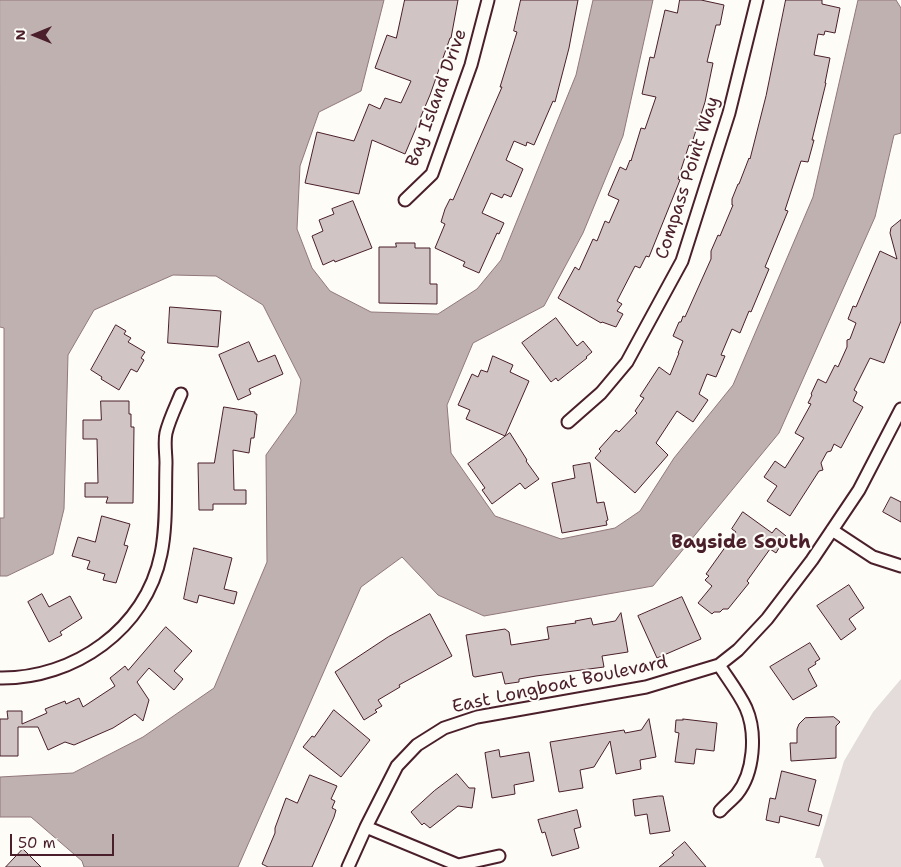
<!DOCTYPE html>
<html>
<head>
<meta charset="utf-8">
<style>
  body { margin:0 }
  #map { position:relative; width:901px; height:867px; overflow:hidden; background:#fdfcf7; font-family:"Shantell Sans",sans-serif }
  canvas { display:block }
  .north { position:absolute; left:10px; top:10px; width:50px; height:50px; -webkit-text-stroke:4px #fdfcf7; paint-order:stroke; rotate:270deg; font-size:14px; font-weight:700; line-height:20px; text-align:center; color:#4a1f2b }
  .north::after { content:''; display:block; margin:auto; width:18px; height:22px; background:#4a1f2b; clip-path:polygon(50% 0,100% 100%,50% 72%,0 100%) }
  .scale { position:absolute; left:10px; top:834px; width:104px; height:22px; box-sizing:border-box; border:2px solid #4a1f2b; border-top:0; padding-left:6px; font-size:15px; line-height:18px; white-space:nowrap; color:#4a1f2b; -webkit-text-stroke:4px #fdfcf7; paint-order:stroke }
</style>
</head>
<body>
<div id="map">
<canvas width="901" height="867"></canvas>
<div class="north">N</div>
<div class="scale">50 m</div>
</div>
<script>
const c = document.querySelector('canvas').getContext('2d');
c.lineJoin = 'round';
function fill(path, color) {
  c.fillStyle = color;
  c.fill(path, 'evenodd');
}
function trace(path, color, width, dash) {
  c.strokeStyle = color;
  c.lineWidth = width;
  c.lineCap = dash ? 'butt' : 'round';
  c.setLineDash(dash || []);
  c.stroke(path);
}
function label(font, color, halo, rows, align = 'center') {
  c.font = font + ' "Shantell Sans",sans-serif';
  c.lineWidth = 4;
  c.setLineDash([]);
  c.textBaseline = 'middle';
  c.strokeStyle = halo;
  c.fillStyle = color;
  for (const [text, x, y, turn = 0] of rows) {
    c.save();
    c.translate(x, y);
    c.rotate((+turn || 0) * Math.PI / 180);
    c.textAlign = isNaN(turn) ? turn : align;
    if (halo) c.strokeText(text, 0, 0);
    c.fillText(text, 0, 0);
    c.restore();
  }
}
fill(new Path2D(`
  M901,679V867H824L820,858H815L844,761L873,712Z`), '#e3dcda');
const water = new Path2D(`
  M0,0H384L361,91L319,112L300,166L297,229L312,268L330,291L371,312L438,314L477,289L501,260L576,75L593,0H653L623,136L583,233L544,306L473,343L447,405L451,453L495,516L561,539L615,528L640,511L674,458L733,385L813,197L858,0H896L901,8V133L894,135L875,217L779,433L653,586L484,616L438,595L402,557L361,587L238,867H84L82,861L31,817H0V777L73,773L143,737L214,688L267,562L266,455L296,413L301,380L263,305L216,276L173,275L94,310L68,355L64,509L53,554L7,576H0V518H4V328L0,327Z`);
fill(water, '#c0b1b1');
trace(water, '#91777b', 1);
const building = new Path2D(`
  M405,0H458L451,38H450L430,95L405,154L372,140L359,194L305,183L317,132L354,141L369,104L380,109L385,98L401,103L411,81L375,68L387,35L396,38Z
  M521,0H578L569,48L555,102L553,101L534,145L527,142L526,146L514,141L506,160L523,169L511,197L504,194L502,198L491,193L482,213L504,223L499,234L497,233L479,273L463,266L465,262L435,248L445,224L441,222L445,209L450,199L453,200L502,87H500L517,32L514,31Z
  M680,0H701L724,5L720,25H716L707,62L713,63L705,102L691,146L689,145L678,179L680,180L649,257L646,256L640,268L635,266L617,301L622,304L617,311L623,314L616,327L602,322L601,323L558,298L575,267L579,270L593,239L597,241L605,221L609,223L619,200L608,195L620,167L626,170L630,160L631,161L641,128L645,129L656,97L642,94L650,57L654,58L665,10L677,13Z
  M786,0H822V4L840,8L835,33L825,31L824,35L818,34L814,55L830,58L825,83H826L812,140H814L808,162L801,161L785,210L788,211L765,267L769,269L751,312L749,311L740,333L732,329L721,355L725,356L716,377L707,374L699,394L708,400L693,422L677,411L656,443L668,455L635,493L595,458L601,451L599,449L616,430L619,432L637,413L635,411L644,398L640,396L659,367L670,375L679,353H678L683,341L673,336L679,322H681L683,316L685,317L711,259V251L718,235L720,236L733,205H732V199L738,184H739L749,158L750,159L766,96Z
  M353,201L372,248L335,262L334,260L323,265L312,236L323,231L319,220L334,214L332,209Z
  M901,220V321L884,363L870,358L854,390L857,392L853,401L863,407L841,448L834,444L831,451L827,452L821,463L823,470L819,471L790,516L767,501L777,486L764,477L775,461L785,468L804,438L795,433L811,404L808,403L812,395L811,394L818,379L826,383L835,365L838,367L847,347V340L850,339L856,323L848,319L853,306L856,307L880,251L897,259L890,233L891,228Z
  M396,243H415V248H430V284H437V304L379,303V247H396Z
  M170,307L221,311L218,347L168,343Z
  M556,318L577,346L583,341L592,352L586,357L587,358L558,381L556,378L551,382L522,343Z
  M116,325L126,331L124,334L131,338L128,342L145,352L141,358L144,360L137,372L131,369L119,390L101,379L102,377L91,370Z
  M249,342L258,362L275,355L283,374L249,389L251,394L238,400L219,355Z
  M493,356L513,365L510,372L529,381L505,436L466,419L470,410L458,405L472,374L478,377L481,370L487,372Z
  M101,401H129V414H131V427H134L133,503H106L108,497H85V483H98L97,439H83V420H101Z
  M224,407L255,412V414H257L254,438H251L249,453L233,450L234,490H246V504H213V510H199L198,463H214Z
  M510,433L527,460L526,461L539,479L525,489L520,483L492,504L482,490L485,488L468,464Z
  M590,463L597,503L604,502L608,520L606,521L607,525L562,533L552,483L575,478L573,466Z
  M891,497L901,502V522L883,512Z
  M743,512L772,533L776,528L786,536L776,553L770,549L747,581L749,583L728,609H723L720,612H714L712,614L698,603L712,586L705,580L709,576L706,574L736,532L732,529Z
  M102,516L130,524L124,545L128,546L116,583L103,580L105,574L87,569L90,561L72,556L78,537L95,542Z
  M194,548L232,558L224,589L237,592L234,604L199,595L197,603L184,599Z
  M849,585L864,608L849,619L856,629L841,640L817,606Z
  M42,594L49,607L70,596L82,618L60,632L62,635L49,642L28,602Z
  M682,597L701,639L657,658L638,616Z
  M621,613L628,652L602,656L604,667L536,676L519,679V682L505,684L502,672L475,677L473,676L466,635L505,629L509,632L511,645L549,639L547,627L576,623L575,621L591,618L593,625L615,621Z
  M430,614L452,656L399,685L400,687L378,700L382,706L375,710L377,712L364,720L335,672L388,637Z
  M166,627L192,651L174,671L183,679L174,690L149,668L137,682L149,700L143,721L135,714L113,728L74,745L65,742L48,750L38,727H18V756H0V719H8L7,711H22V724L47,713L45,709L65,701L66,704L79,698L83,707L115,686L110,678L125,666L128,670Z
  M810,643L820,659L815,662L816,664L808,669L817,686L793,700L770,667Z
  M334,710L370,740L341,777L303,747L312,736L314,737Z
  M834,717L840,722L836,726V758L791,761L790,743H797V729L799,724L805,718Z
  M649,719L656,757L640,760L641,769L616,774L610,741L594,767L580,770L583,788L559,792L550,742L624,730L625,733L641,730Z
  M683,719L717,723L714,751L696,749L694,764L675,762L679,733L675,732L676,720H683Z
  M499,750L500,757L529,752L534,781L514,785L515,794L492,798L485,753Z
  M782,771L816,780L808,811L822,815L819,826L780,816L779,823L766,820L770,798L775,799Z
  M457,774L469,788H475L472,808L458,806L430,828L424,823L422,825L411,812L434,791Z
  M310,775L337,786L331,799L335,801L332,808L336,810L334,817L312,867H268L262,864L275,833V828L286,798L297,803Z
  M659,796H663L670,831L650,834L647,814L635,816L633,800Z
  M577,810L581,827L574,829L579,848L552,856L545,832L542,833L538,820Z
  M685,842L706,867H659L674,855L672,853Z
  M23,849L41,867H6Z`);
fill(building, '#d0c5c4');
trace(building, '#4a1f2b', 1);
const minor = new Path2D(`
  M405,200L432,174L471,65L488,0
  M568,422L601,393L627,362L682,261L729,113L757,0
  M832,530L873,557L901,566
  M719,665C728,679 739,693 746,708C757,733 754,773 737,794C732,800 725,805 720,811
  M0,678C74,679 146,629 161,554C167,525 165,493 166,463C166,454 164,442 166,433C169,420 176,406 181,394
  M366,827L458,865L499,856
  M348,867L366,827L397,766L417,745L444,728L477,717L646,687L719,665L738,650L767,619L812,560L859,490L901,409`);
trace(minor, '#4a1f2b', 15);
trace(minor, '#fdfcf7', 11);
label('18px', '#4a1f2b', '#fdfcf7', [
  ["Bay Island Drive",437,98,-70],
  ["Compass Point Way",688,178,-72],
  ["East Longboat Boulevard",560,685,-12]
]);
label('bold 19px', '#4a1f2b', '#fdfcf7', [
  ["Bayside South",741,543]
]);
</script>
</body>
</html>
